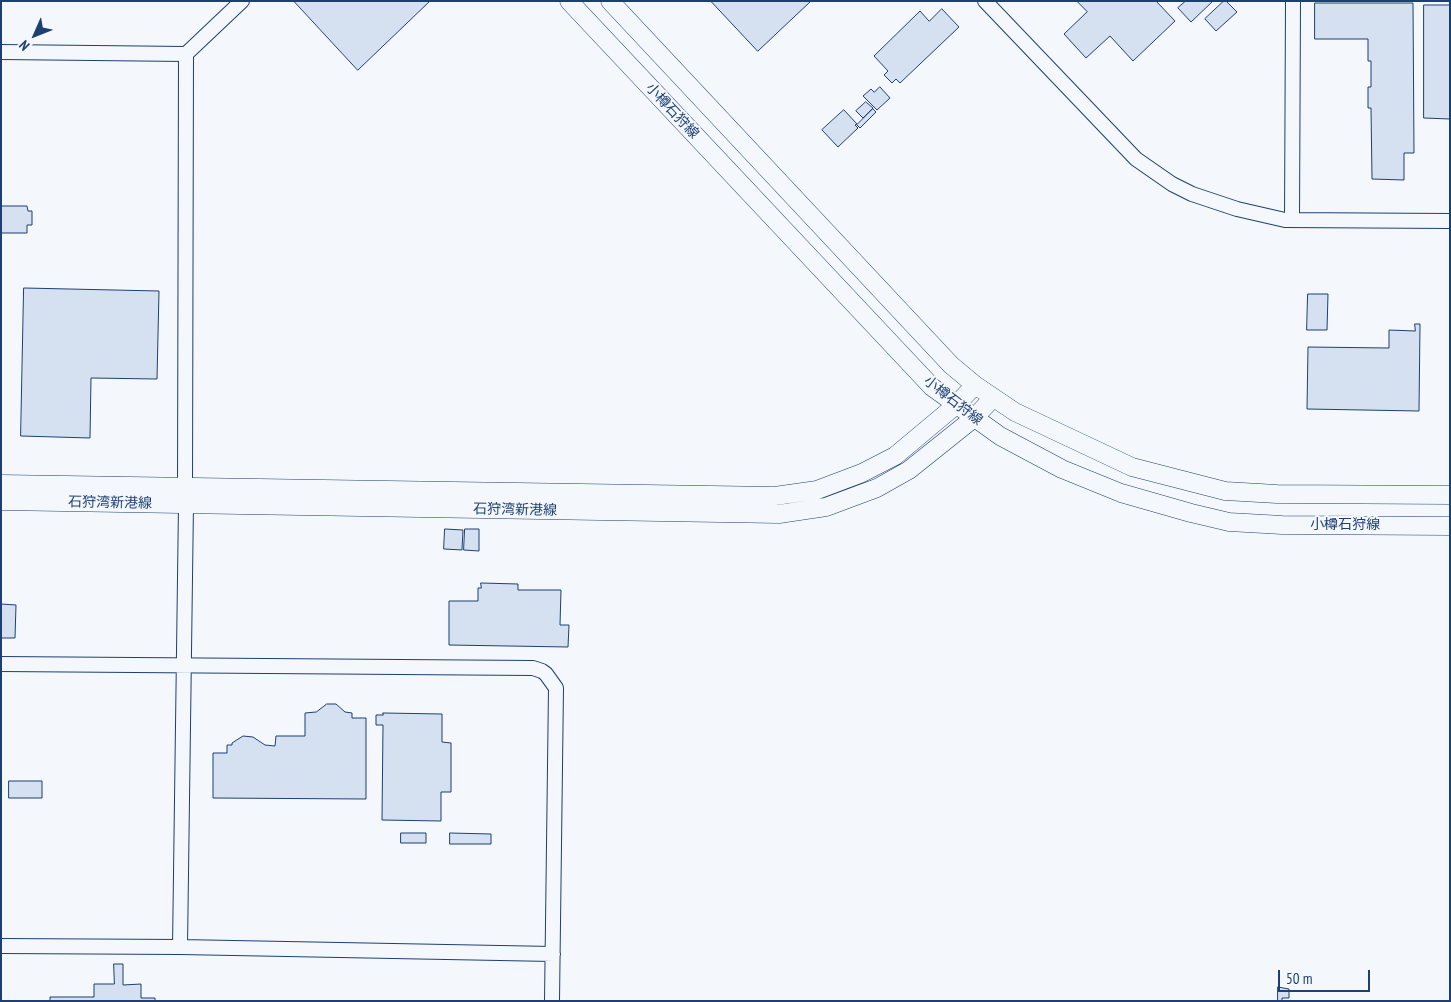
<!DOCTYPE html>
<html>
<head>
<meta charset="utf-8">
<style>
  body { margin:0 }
  #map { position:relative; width:1451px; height:1002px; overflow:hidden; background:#f4f7fb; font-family:"PT Sans Narrow",sans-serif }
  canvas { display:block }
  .frame { position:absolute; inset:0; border:2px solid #1d3f73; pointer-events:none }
  .north { position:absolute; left:10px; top:10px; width:50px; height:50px; -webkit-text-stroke:4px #f4f7fb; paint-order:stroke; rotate:226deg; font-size:14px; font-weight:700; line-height:20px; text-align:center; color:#1d3f73 }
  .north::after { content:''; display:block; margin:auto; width:18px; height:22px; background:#1d3f73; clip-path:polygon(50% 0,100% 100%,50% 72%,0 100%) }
  .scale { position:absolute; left:1278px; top:970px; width:92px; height:22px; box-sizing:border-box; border:2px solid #1d3f73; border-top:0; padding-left:6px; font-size:15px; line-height:18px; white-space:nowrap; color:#1d3f73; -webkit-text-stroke:4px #f4f7fb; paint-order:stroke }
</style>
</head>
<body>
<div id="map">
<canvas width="1451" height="1002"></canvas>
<div class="frame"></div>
<div class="north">N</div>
<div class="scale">50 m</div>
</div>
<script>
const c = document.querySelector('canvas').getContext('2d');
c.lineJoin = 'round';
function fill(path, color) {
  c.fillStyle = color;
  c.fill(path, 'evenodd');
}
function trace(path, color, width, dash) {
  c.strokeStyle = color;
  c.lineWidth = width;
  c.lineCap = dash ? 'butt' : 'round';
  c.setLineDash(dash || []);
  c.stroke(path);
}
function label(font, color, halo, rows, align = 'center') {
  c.font = font + ' "PT Sans Narrow","Noto Sans JP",sans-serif';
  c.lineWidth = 4;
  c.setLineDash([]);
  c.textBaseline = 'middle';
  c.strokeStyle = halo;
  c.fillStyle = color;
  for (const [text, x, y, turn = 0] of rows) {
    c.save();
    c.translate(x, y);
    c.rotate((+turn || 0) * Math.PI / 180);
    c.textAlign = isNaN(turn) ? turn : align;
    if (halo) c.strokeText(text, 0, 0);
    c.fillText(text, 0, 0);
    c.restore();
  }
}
const building = new Path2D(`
  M294,1H430L358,70Z
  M711,1H811L758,51Z
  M1077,1H1156L1175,21L1133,61L1110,36L1086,58L1064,34L1087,12Z
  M1186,1H1213L1191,22L1178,8Z
  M1224,1H1226L1237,12L1216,31L1205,19Z
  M1315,3H1413L1414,153H1404V180L1372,179L1371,108H1368V87H1371V61H1368V39H1315Z
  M1424,5H1450V119L1424,118Z
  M942,9L959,27L900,83L896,79L892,83L884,75L888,71L874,56L920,11L929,21Z
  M880,87L890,98L877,110L863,96L871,89L874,92Z
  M866,102L873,108L863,118L856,111Z
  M873,109L876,112L860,128L857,125Z
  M844,110L857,124L855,125L858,128L838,147L822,130Z
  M1,206H27L28,211H32V225H27V233H1Z
  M24,288L159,291L157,379L91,378L90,438L21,436Z
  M1308,294H1328L1327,330H1307Z
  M1415,324H1420L1419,411L1307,409L1308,347L1389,348V330L1415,331Z
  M445,529L463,530L462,550L444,549Z
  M465,529H479V551L464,550Z
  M481,583L518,584V590H561L560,625H569L568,647L449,645V601H478V588H481Z
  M1,604L16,605L15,638H1Z
  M327,704H336L345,712L352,713V718H366V799L213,798V753H227V745H232V743L243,736L253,737L265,745L275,746L276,736H305V713L316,712Z
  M383,713L442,714V742L451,743V792H441V821L382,820L383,725H376V715H383Z
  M9,781H42V798H9Z
  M401,833H426V843H401Z
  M450,833L491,834V844H450Z
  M114,964H123V985L141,984V998H155V1001H50V997H94V984H114Z
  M1278,987L1289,989V998H1282V1001H1278Z`);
fill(building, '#d5e0f0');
trace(building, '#1d3f73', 1);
const minor = new Path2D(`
  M985,1L1136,159L1172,184L1192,194L1237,209L1285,220L1450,221
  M1,52L186,54L242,1
  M1292,220L1293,1
  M1,664L533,668L542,671L546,674L556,688L552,1001
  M1,946L180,947L553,954
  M180,947L186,504L185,487L186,54`);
const major = new Path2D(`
  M569,1L932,387L1000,436L1062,469L1121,493L1191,513L1229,522L1282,525L1450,526
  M610,1L951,365L975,385L1015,412L1132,467L1225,491L1277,494L1450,495
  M1,484L775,496L817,490L862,473L895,456L956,405L975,385
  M1,501L779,514L826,507L877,488L909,470L974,418L993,398`);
trace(minor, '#1d3f73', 16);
trace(major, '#1d3f73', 19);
trace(minor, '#f4f7fb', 14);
trace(major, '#f4f7fb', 18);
label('14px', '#1d3f73', '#f4f7fb', [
  ["小樽石狩線",672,111,47],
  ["小樽石狩線",953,401,38],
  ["石狩湾新港線",110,503,1],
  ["石狩湾新港線",515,510,1],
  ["小樽石狩線",1345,525]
]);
</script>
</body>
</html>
